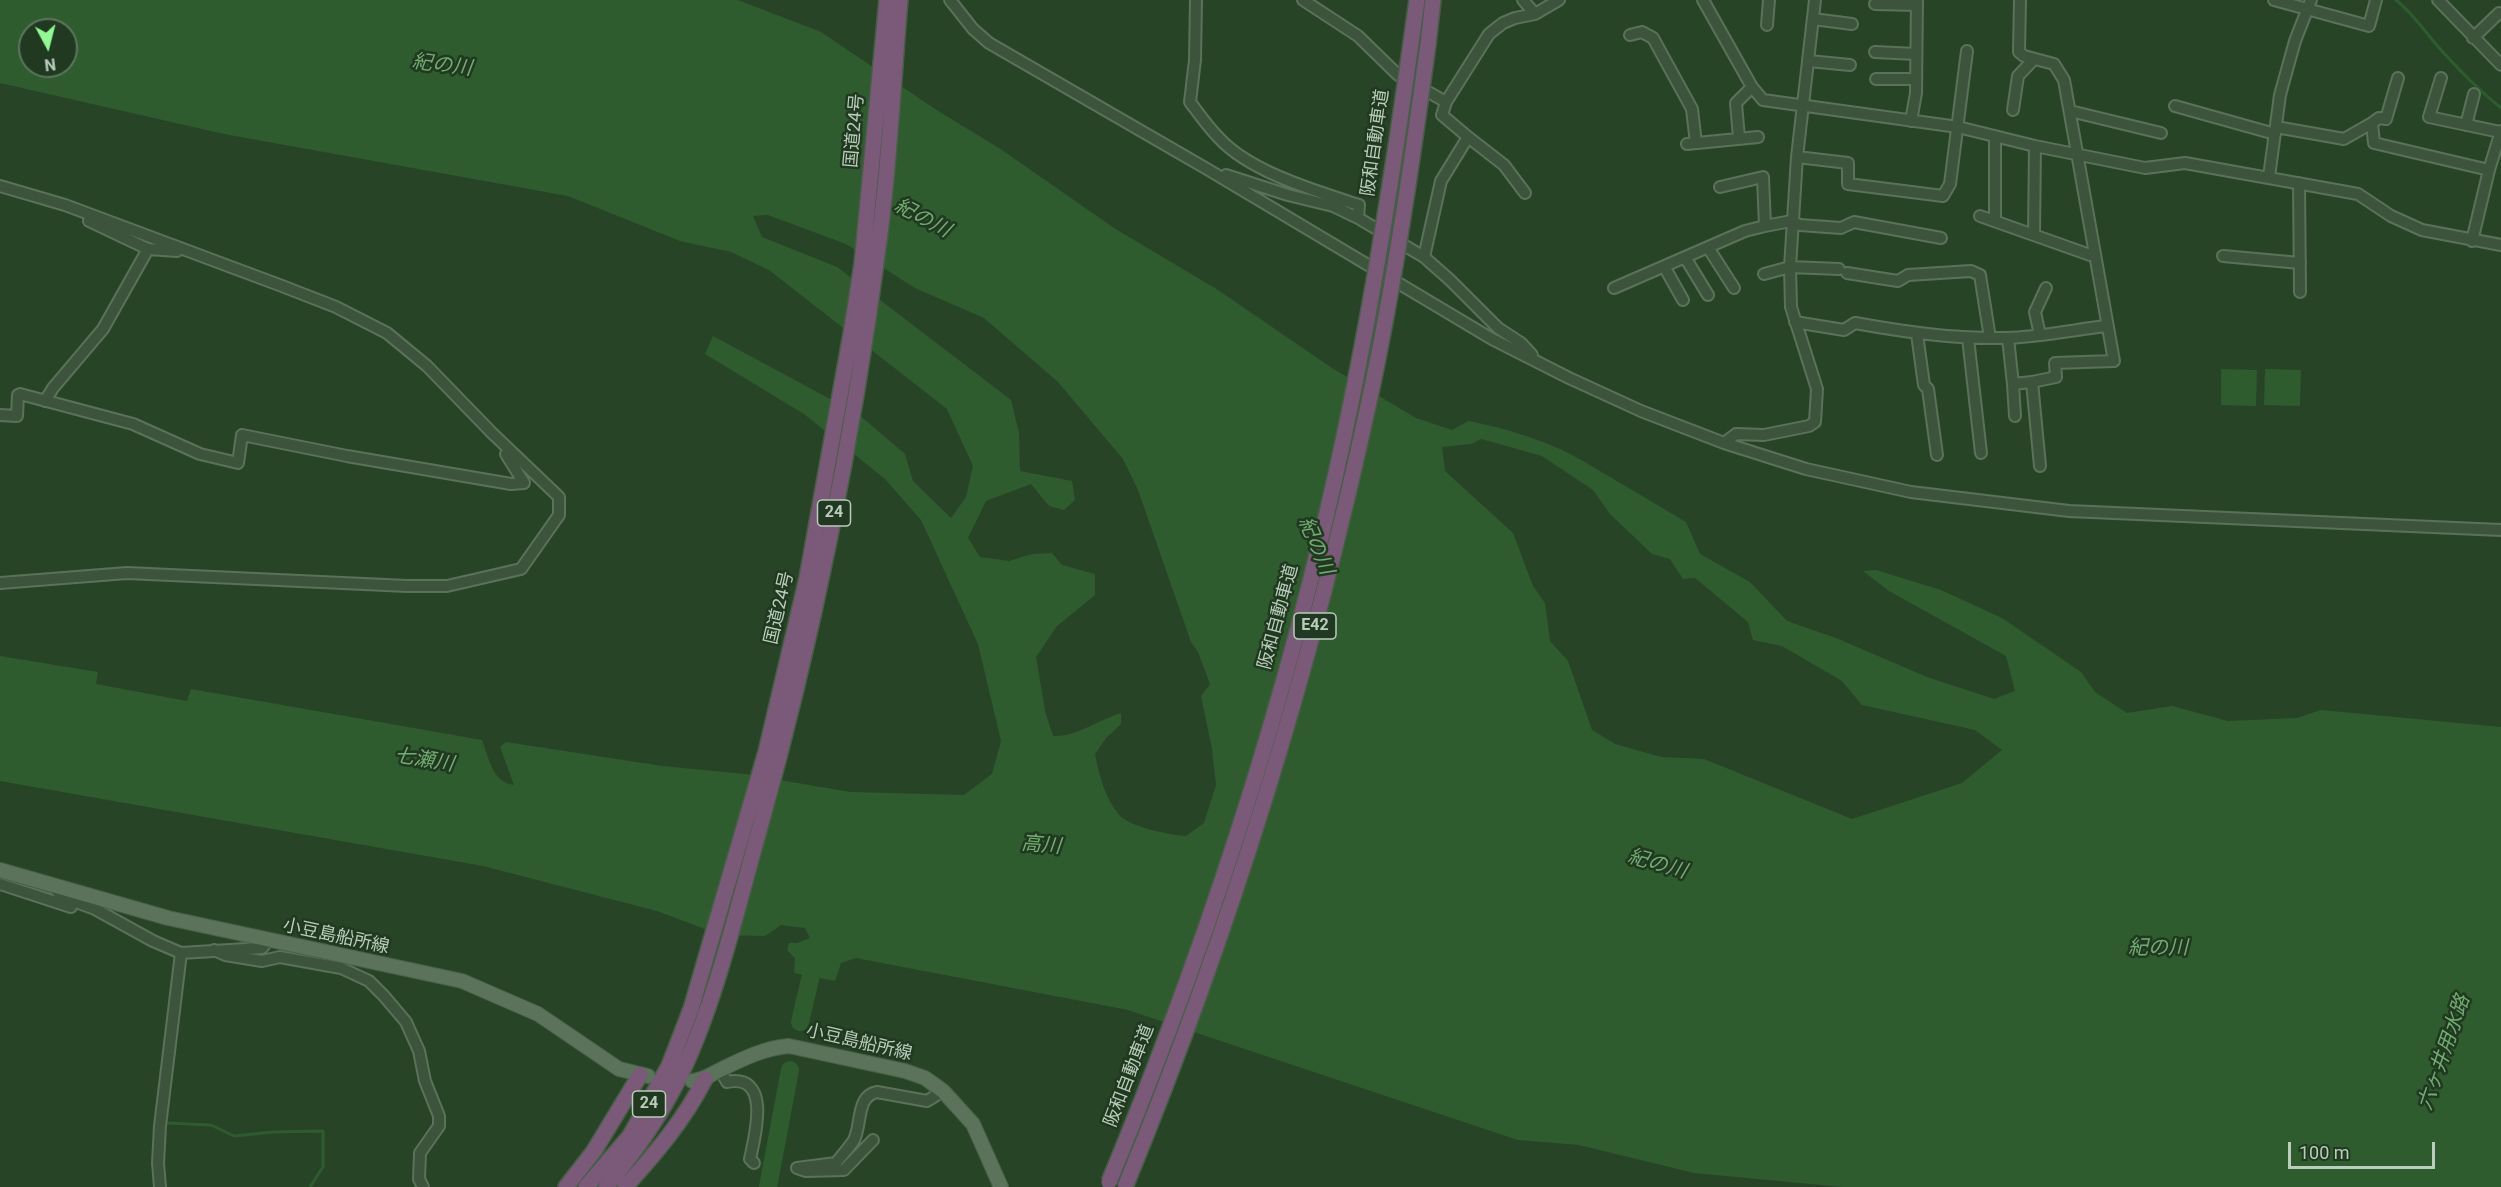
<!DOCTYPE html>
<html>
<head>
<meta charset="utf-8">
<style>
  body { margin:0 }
  #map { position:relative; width:2501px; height:1187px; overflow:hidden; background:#284427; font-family:Roboto,sans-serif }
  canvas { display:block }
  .north { position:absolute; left:18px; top:18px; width:60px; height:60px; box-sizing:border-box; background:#203920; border:2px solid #5d745e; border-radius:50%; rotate:173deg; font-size:16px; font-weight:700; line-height:24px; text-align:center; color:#b9cdba }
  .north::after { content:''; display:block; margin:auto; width:21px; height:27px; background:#92f995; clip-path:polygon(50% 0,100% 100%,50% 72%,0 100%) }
  .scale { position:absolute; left:2288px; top:1142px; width:147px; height:27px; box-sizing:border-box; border:3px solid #b9cdba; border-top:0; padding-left:8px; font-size:18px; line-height:21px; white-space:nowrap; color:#b9cdba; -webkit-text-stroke:4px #203920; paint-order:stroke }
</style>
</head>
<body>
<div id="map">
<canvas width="2501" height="1187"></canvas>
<div class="north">N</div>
<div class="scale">100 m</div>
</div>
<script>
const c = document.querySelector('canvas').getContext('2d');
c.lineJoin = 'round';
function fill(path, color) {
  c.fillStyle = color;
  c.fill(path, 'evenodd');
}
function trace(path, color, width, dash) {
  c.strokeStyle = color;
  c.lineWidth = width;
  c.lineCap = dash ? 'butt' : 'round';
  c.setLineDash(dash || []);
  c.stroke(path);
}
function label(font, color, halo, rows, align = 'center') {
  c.font = font + ' Roboto,"Noto Sans JP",sans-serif';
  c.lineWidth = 5;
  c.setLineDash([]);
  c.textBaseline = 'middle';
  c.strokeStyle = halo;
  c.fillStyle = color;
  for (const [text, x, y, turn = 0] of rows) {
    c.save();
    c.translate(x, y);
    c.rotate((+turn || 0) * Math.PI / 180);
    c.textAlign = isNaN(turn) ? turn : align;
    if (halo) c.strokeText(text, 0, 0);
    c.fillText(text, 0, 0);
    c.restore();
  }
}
fill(new Path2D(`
  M0,0H738L821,32L935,109L1002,150L1114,228L1218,290L1332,368L1416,418L1452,430L1468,421C1507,428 1548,441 1583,461L1686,522L1700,554L1750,582L1787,621L1836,638L1927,677L1994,699L2015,691L2006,656L1889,591L1863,571L1876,570L1941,590L2002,618L2081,672L2095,692L2127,713L2172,706L2228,721L2297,718L2321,710L2501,727V1187H1842L1694,1173L1579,1145L1518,1140L1128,1010L856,958L841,963L835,981L794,973L795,958L787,950L789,943H797L810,938L805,928L781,925L765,936L721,935L657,911L483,866L0,781V656L98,672L96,684L187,701L191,689L482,740C489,758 492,782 514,785L500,747L506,742L662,766L745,774L850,792L964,795L992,774L1001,741L978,644L921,520L885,479L804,414L705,354L713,336L858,414L905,454L913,481L951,518L966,497L973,466L947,409L769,270L731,252L680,241L568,196L224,134L0,83ZM30,30H66V66H30ZM768,215L846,244L915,288L984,318L1058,382L1123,459L1138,490L1191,642L1198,652L1210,684L1201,696L1212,749L1216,785L1204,823L1186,836C1170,835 1130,827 1119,815C1105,798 1099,775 1095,754L1106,738L1121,724V713C1098,720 1077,737 1053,736L1045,711L1036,657L1057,626L1095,595V574L1062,565L1052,553L1032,554L1009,561L980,557L968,538L986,501L1031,484L1049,506L1064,510L1075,500L1072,481L1020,471L1019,433L1011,400L837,267L762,237L753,216ZM1481,439L1542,456L1593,490L1610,514L1652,554L1670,559L1683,579L1695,578L1748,622L1753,640L1782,646L1842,681L1862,705L1975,730L2002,750L1962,783L1852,819L1704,759L1661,757L1615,744L1592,730L1568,661L1550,641L1545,603L1533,586L1513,533L1445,471L1442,447L1471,444Z
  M2221,369L2257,370L2256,406L2221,405Z
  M2265,369L2301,370L2300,406L2264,405Z`), '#2f5c2e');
trace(new Path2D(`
  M2396,0C2411,12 2422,27 2434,42C2455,66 2476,88 2501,108
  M166,1123L211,1125L234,1136L273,1132L323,1131V1167L310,1187`), '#2f5c2e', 3);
trace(new Path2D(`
  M800,1022L816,954
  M768,1187L790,1070`), '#2f5c2e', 18);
const minor = new Path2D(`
  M950,0L973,29L989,43L1207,169L1492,339L1569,378L1641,411L1724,443L1806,469L1911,492L2069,511L2501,530
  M1196,0L1195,60L1190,102C1199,114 1208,127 1219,138C1250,172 1316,191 1359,205L1358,218
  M1303,0L1358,36L1398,75L1446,102
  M1523,0L1535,14
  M1703,0L1752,87L1763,100L1958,127L2035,146L2145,168L2185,163L2358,194L2391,216L2422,230L2501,245
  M2020,0L2019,52L2024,56L2054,64L2064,80L2114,361L2055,363L2056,377L2032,382
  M2274,0L2369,26L2376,0
  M2438,0L2501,65
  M1875,4L1917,5
  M1813,19L1852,24
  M1767,25L1769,0
  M1630,35L1642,32L1653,38L1692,109L1696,143
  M2473,38L2499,13
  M1875,52L1916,54
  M1809,61L1850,65
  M2398,78L2386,119L2379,118L2372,123L2374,143L2489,170
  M2441,78L2429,117L2500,132
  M1876,79H1916
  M2175,106L2275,134
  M2013,110L2018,76L2034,59
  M2070,111L2161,133
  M1911,121L1916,93L1917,0
  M2466,125L2474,94
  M2276,127L2344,139L2372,123
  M1995,136V221
  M1468,137L1504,165L1525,193
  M1739,138L1736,103L1752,87
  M1687,144L1758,137
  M1797,157L1848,163V184L1943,196L1950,184L1967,51
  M1226,175L1288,195L1333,206L1358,218L1424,257L1450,280L1498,328L1521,343L1532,355
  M2269,177L2280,95L2295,41L2311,0
  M2299,183L2300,292
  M0,186L65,205L282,286L336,307L387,333L427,366L492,433L559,497V515L521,569L447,586H407L127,573L0,583
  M1720,187L1763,177L1765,226
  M1980,216L2090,255
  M89,221L148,249
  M2034,235L2035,146
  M2472,241L2489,170L2501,131
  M1709,249L1734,288
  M2223,256L2300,263
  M1424,257L1441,181L1468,137L1442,115L1446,102L1489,34L1503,23L1515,18L1535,14L1559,0
  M1686,259L1708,295
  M1665,268L1683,300
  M1847,273L1898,281L1908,275L1971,271L1980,275L1990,338
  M1764,274L1790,267L1839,269
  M1614,288L1745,231L1765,226L1791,221L1800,225L1841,228L1854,222L1941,238
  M1795,322L1844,330L1855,323C1905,332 1954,339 2006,338C2039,337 2073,330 2106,326
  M1917,334L1924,385L1928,389L1937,455
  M2040,335L2035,312L2046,288
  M1968,338L1981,453
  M2008,338L2013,384L2032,382L2040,466
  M2013,384L2015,416
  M45,401L53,388L103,329L148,249L177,251
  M0,415L17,416L18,395L20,394L133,424L200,454L238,463L242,435L347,456L511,484L524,483L506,454
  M1724,443L1736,434L1764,435L1809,426L1815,422L1817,389L1791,307L1790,267L1797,157L1815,0
  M0,884L71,907
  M52,885L62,897L95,909L153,941L181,953L262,948L268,941
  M214,950L225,955L262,961L280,957L341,968L369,981L384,996L406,1022L419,1051L425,1081L439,1116V1126L420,1153L419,1179L423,1187
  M720,1070L727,1082C772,1073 755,1136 750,1159L754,1163
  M873,1140L844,1170L806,1171L797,1168L836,1163C842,1155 849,1148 854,1140C862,1124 856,1096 877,1092L927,1101L943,1091
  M160,1187L158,1163L160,1126L181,953`);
const major = new Path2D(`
  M0,870L168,918L462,981L538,1014L619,1069L648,1076
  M692,1081C705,1080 711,1074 722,1069C744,1058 765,1048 789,1046L905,1071L925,1078L943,1091L973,1124L1001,1187`);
const highway = new Path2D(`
  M1411,43L1417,0
  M1428,44L1433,0
  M566,1187L594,1151L640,1075
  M586,1187L630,1136L669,1066L691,1009L766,752L807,578L851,334L862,264L887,0
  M606,1187C630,1158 652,1128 670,1095C712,1020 735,915 759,831C813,638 853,440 879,241C890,161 893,80 900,0
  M625,1187C656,1153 684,1120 705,1079`);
trace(minor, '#5a715a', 14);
trace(major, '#486048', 16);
trace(highway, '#465e46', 18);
trace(minor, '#3c543c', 10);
trace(major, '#5a735a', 14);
trace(highway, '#7a5979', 15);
const highwayBridge = new Path2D(`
  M1109,1182C1215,926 1300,660 1354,388C1377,274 1395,158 1411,43
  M1125,1187C1230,932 1312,667 1370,397C1395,280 1412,162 1428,44`);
trace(highwayBridge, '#465e46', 18, []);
trace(highwayBridge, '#7a5979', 15);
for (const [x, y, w] of [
  [834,513,33],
  [1315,626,42],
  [649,1104,33]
]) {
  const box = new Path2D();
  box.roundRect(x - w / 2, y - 13, w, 26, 4.5);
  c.fillStyle = '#203920';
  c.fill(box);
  trace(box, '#b9cdba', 1.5);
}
label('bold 16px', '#b9cdba', null, [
  ["24",834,513],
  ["E42",1315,626],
  ["24",649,1104]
]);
label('18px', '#b9cdba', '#203920', [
  ["国道24号",855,131,-85],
  ["阪和自動車道",1376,143,-82],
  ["国道24号",780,608,-77],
  ["阪和自動車道",1279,617,-75],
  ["小豆島船所線",336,937,12],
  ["小豆島船所線",859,1043,13],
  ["阪和自動車道",1130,1076,-69]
]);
label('italic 20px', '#73ac72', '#203920', [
  ["紀の川",442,66,7],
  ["紀の川",922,219,28],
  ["紀の川",1315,546,67],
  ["七瀬川",424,761,9],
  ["高川",1041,846,5],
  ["紀の川",1657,865,16],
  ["紀の川",2158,949],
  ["六ヶ井用水路",2445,1053,-71]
]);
</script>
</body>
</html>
